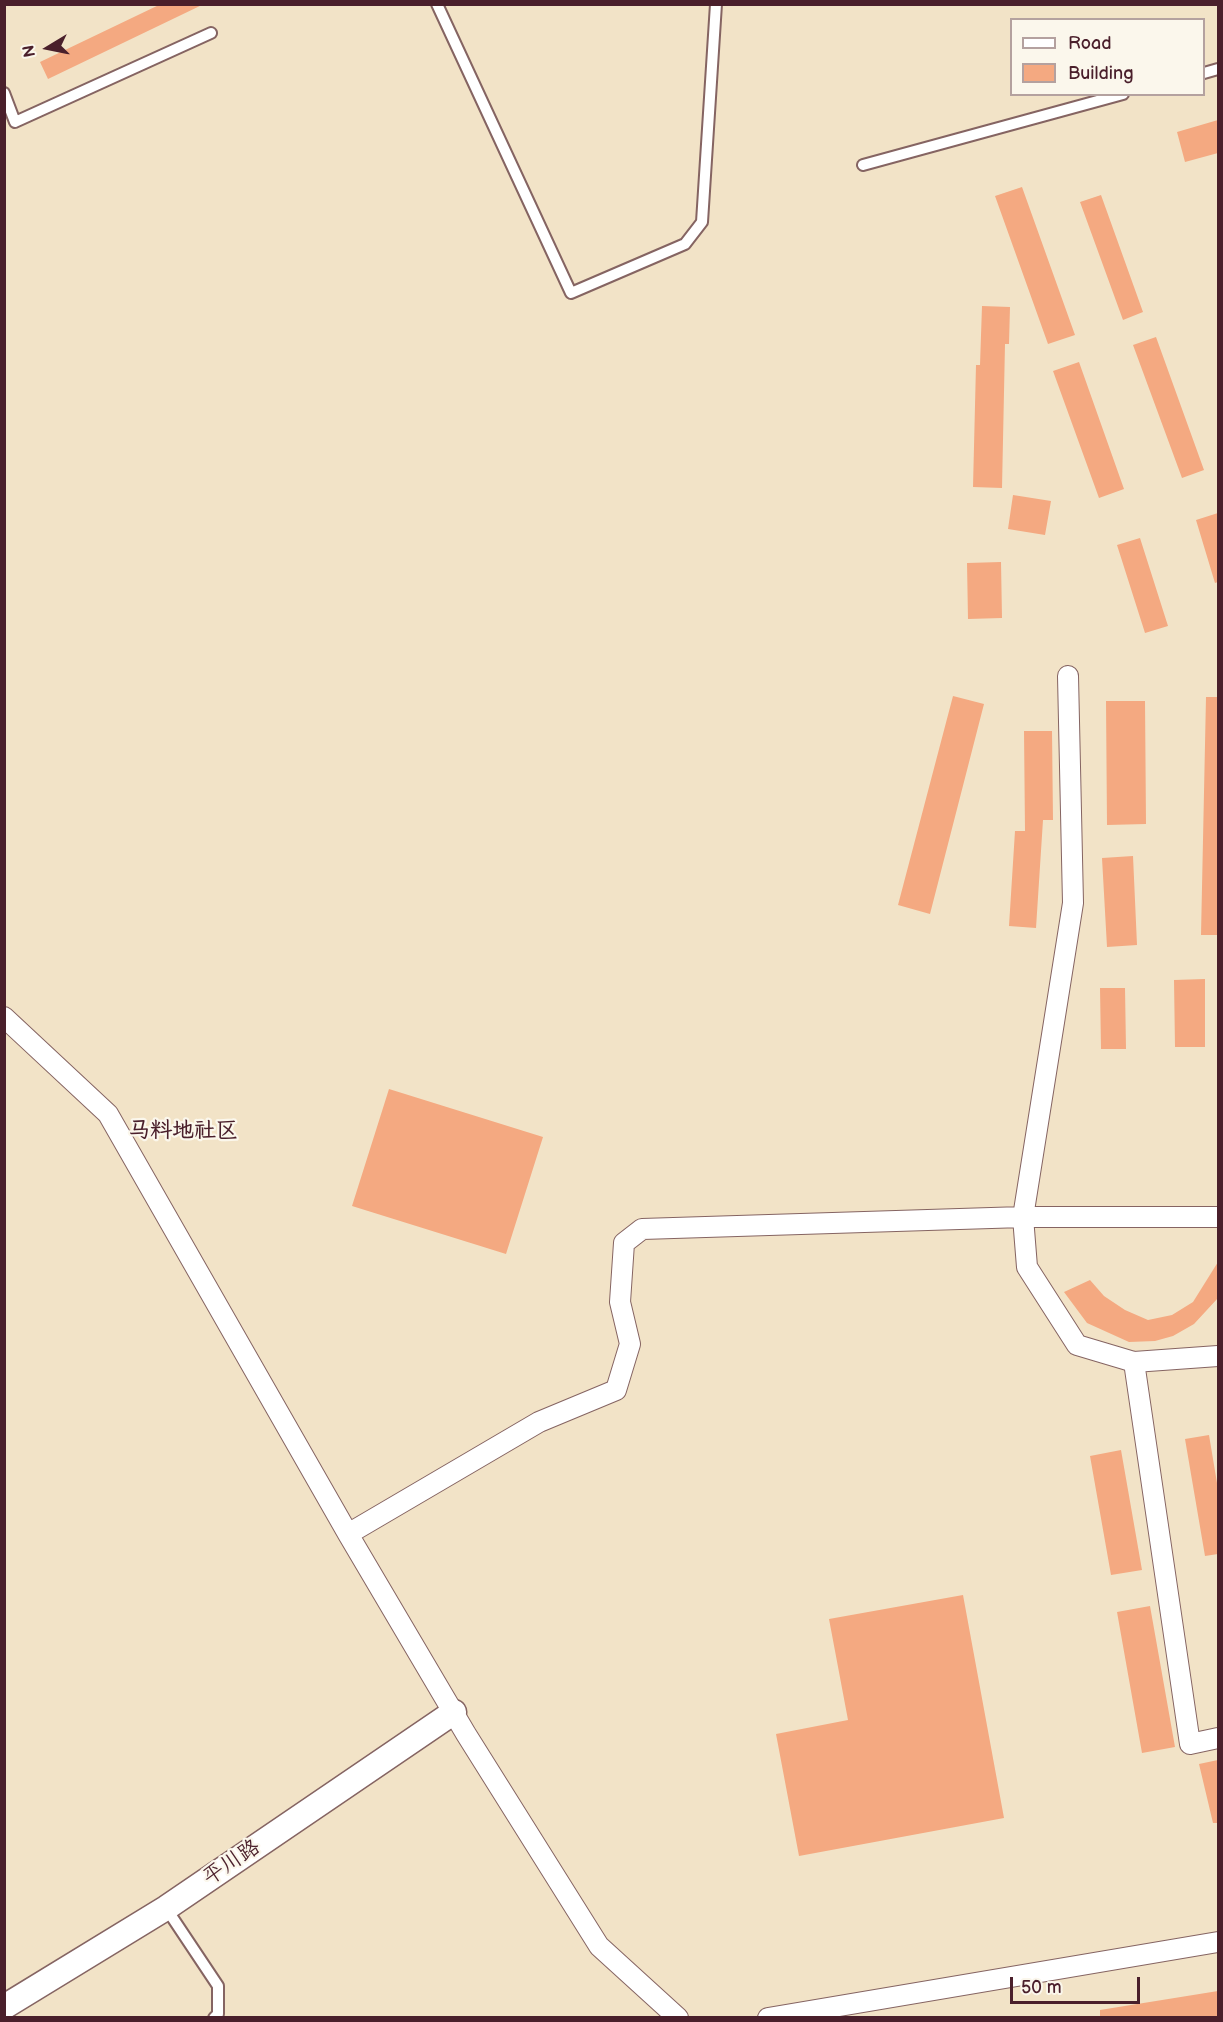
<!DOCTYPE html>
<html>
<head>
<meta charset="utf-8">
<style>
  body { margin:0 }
  #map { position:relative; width:1223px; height:2022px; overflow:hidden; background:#f2e3c7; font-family:"Balsamiq Sans",sans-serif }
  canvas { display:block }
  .frame { position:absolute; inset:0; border:6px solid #4a1f2b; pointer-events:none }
  .legend { position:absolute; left:1010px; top:18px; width:195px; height:78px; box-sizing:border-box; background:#fbf7ec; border:2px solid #b4a19f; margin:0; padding:8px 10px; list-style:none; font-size:18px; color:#4a1f2b }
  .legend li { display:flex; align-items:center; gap:12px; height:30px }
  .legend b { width:30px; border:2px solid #b4a19f }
  .north { position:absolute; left:18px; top:18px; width:60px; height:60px; -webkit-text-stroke:4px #fbf7ec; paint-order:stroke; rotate:260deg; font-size:16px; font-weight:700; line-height:24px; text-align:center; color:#4a1f2b }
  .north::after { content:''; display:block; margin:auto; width:21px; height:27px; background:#4a1f2b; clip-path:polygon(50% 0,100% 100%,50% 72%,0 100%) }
  .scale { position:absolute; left:1010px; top:1977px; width:130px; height:27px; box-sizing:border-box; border:3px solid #4a1f2b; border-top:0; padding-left:8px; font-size:18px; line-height:21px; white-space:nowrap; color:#4a1f2b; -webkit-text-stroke:4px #fbf7ec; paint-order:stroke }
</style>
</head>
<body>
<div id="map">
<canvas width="1223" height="2022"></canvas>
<div class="frame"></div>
<ul class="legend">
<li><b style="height:8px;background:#fff"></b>Road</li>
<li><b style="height:16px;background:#f4a981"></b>Building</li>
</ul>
<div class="north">N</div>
<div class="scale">50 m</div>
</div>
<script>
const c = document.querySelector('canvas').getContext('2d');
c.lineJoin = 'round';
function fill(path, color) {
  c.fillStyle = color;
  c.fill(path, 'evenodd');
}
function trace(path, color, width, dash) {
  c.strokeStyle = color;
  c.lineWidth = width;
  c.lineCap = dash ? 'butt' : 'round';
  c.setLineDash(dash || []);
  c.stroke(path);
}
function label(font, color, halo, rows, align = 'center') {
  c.font = font + ' "Balsamiq Sans","LXGW WenKai TC",sans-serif';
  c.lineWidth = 4.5;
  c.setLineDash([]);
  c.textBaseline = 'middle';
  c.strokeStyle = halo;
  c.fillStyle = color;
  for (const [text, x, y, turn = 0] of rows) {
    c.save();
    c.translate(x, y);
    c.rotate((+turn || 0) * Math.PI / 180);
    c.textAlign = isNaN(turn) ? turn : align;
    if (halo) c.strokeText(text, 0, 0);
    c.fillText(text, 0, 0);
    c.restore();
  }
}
fill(new Path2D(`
  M161,4H204L48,79L40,62Z
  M1218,120V153L1185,162L1177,132Z
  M1022,187L1075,335L1048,344L995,196Z
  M1101,195L1143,312L1123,320L1080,202Z
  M982,306L1010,307L1009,344H1005L1002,488L973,487L976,365H980Z
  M1156,337L1204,470L1182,478L1133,345Z
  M1079,362L1124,489L1099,498L1053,371Z
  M1013,495L1051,501L1045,535L1008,529Z
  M1218,513V582L1215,583L1196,520Z
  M1140,538L1168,626L1145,633L1117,545Z
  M1001,562L1002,618L968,619L967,563Z
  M953,696L984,704L930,914L898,905Z
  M1206,697H1218V935H1201Z
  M1106,701H1145L1146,824L1107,825Z
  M1024,731H1052L1053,820H1043L1036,928L1009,926L1015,831H1025Z
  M1133,856L1137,945L1107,947L1102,858Z
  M1205,979V1047H1175L1174,980Z
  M1100,988H1125L1126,1049H1101Z
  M389,1089L543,1137L506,1254L352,1206Z
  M1218,1262V1298L1194,1324L1173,1336L1155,1341L1129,1342L1087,1323L1064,1292L1090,1280L1104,1296L1125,1310L1148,1320L1172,1315L1193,1302Z
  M1209,1435L1218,1489V1554L1205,1556L1185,1439Z
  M1121,1450L1142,1570L1111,1575L1090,1456Z
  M963,1595L1004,1818L799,1856L776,1734L848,1720L829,1619Z
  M1150,1606L1175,1747L1142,1753L1117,1612Z
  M1218,1760V1823H1213L1199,1764Z
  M1218,1991V2018H1100V2010Z`), '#f4a981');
const service = new Path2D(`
  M437,4L571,293L685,244L702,222L716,4
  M1204,73L1218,69
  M4,93L15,122L211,33
  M863,165L1123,94
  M166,1908L218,1986V2014L214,2018`);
const minor = new Path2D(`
  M1068,676L1073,903L1023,1217L1027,1267L1077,1345L1134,1362L1218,1356
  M4,1017L108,1114L348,1534L466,1734L599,1946L678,2018
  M1134,1362L1190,1744L1218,1738
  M348,1534L539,1422L616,1390L630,1344L620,1302L624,1243L642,1229L1023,1217H1218
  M768,2018L1218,1942`);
const tertiary = new Path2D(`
  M4,2007L166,1908L454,1712`);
trace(service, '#856462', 14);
trace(minor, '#856462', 22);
trace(tertiary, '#856462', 27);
trace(service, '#fff', 10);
trace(minor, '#fff', 20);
trace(tertiary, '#fff', 24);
label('21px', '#4a1f2b', '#fbf7ec', [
  ["平川路",232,1863,-34]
]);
label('bold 22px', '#4a1f2b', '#fbf7ec', [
  ["马料地社区",183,1131]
]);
</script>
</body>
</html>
